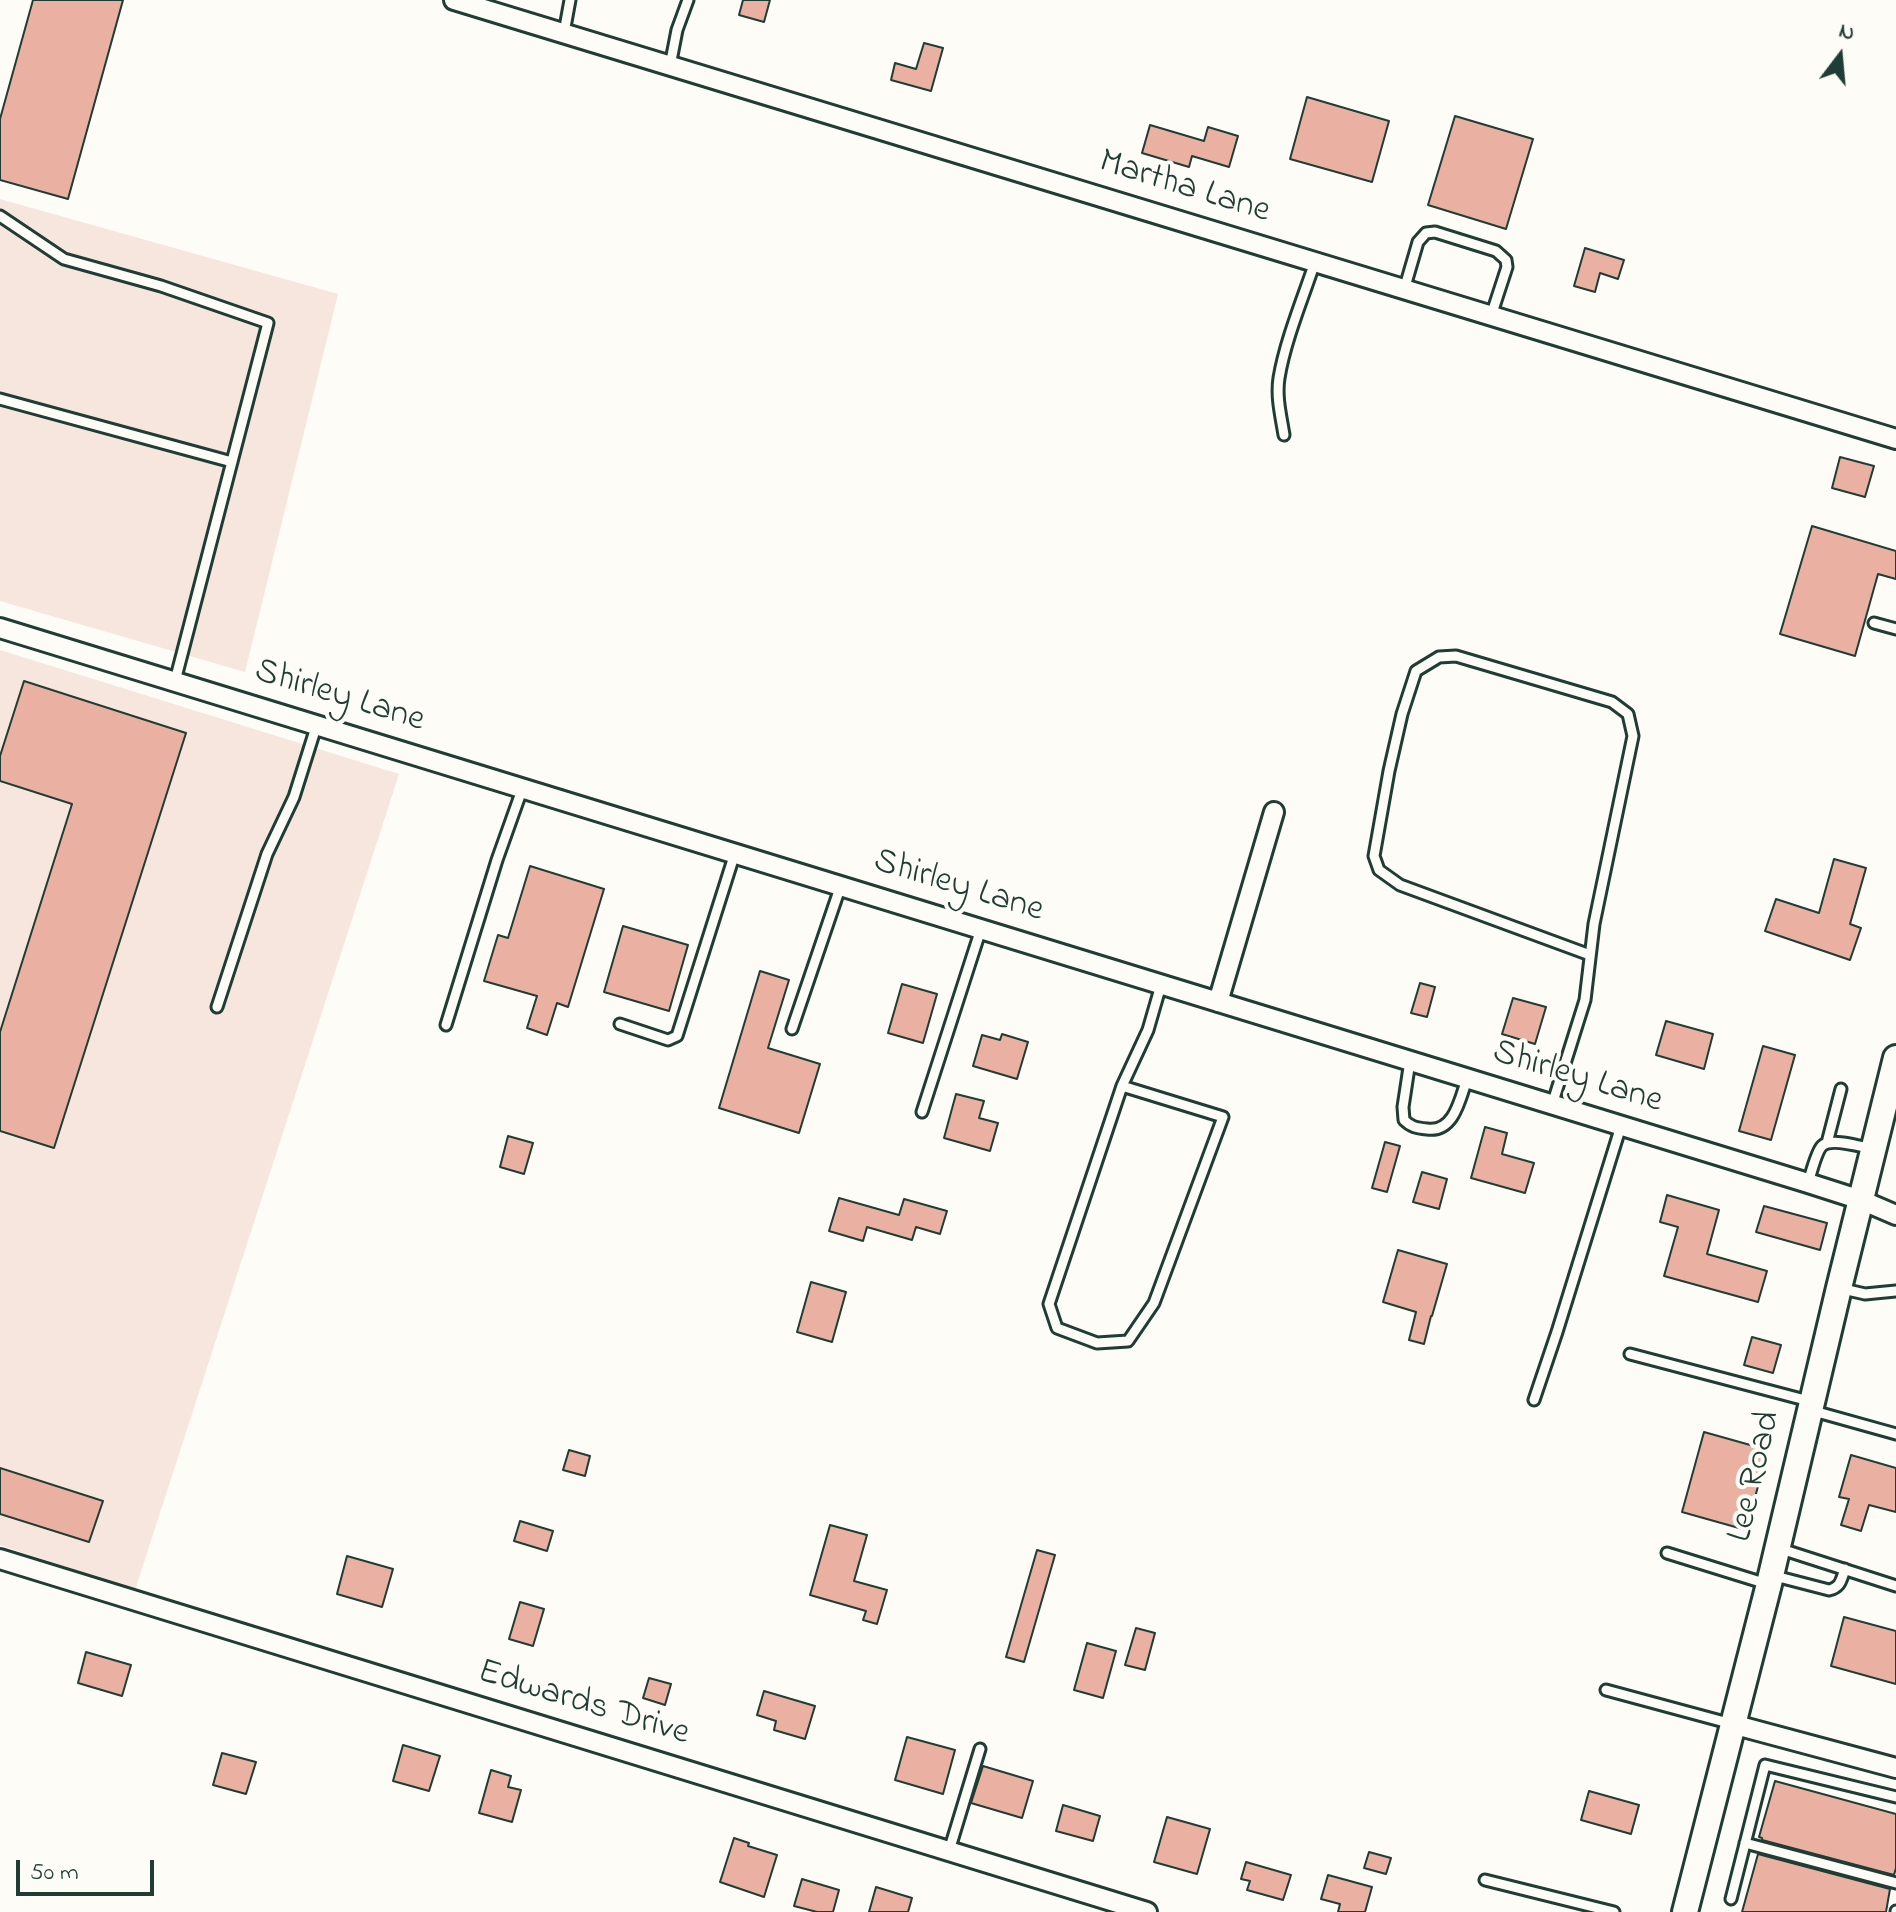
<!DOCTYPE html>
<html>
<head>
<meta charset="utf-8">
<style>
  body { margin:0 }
  #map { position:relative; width:1896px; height:1912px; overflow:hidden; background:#fdfcf7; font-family:"Indie Flower",sans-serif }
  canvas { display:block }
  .north { position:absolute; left:1800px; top:16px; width:80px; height:80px; -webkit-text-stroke:6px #fdfcf7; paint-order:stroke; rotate:16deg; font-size:22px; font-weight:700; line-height:32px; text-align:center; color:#1f3d34 }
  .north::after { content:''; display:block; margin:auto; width:28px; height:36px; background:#1f3d34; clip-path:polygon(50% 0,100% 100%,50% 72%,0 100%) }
  .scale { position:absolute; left:16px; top:1860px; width:138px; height:36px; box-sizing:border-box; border:4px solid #1f3d34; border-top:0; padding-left:10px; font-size:24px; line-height:28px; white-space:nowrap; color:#1f3d34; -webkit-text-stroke:6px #fdfcf7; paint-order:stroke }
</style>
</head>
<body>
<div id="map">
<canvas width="1896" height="1912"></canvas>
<div class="north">N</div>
<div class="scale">50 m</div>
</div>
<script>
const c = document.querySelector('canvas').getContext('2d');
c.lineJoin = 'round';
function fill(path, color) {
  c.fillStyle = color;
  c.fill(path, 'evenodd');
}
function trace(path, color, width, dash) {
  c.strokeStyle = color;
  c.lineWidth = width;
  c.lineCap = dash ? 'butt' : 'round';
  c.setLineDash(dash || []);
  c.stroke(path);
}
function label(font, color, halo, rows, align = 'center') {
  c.font = font + ' "Indie Flower",sans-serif';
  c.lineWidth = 8;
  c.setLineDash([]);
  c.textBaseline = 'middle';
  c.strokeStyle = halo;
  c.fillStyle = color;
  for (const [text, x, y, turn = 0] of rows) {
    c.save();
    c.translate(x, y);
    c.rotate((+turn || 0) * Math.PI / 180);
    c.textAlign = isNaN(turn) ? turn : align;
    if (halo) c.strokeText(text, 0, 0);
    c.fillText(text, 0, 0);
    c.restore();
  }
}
fill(new Path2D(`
  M0,199L338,294L245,672L0,601Z
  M0,650L399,774L135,1590L0,1545Z`), '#f7e6de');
const building = new Path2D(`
  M33,0H123L68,199L0,180V119Z
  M743,0H770L764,22L739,15Z
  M924,43L943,48L931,91L891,80L895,63L916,69Z
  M1307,97L1389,121L1372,182L1290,159Z
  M1455,116L1533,139L1506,229L1428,205Z
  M1150,125L1204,141L1208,127L1238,136L1229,167L1192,156L1189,167L1142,153Z
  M1585,248L1624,260L1618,279L1600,273L1595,292L1574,286Z
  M1840,457L1874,466L1865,497L1832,488Z
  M1812,526L1896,551V579L1878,574L1855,656L1780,634Z
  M24,681L186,733L54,1148L0,1131V1032L72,804L0,781V756Z
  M1834,859L1866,868L1850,924L1861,928L1850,960L1765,931L1776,899L1819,913Z
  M530,866L604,889L568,1007L557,1003L547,1035L527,1028L537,996L484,981L498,935L508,938Z
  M623,926L688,945L669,1011L604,992Z
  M760,971L789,980L768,1048L820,1064L799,1133L719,1108Z
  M1420,983L1435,987L1427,1017L1411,1013Z
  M902,984L937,994L923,1043L888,1033Z
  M1513,998L1546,1007L1535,1044L1502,1034Z
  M1666,1021L1713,1034L1704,1069L1656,1055Z
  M1002,1034L1028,1042L1017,1079L973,1066L982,1035L1000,1040Z
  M1763,1046L1795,1055L1771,1140L1739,1131Z
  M956,1094L984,1101L979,1118L998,1123L990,1151L944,1138Z
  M1485,1127L1507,1133L1502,1154L1534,1163L1525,1193L1471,1178Z
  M508,1136L533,1143L524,1174L500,1167Z
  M1385,1142L1400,1146L1387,1192L1372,1188Z
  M1422,1172L1447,1179L1439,1209L1413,1202Z
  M1667,1195L1719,1210L1707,1254L1767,1271L1758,1302L1664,1276L1678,1227L1660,1222Z
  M839,1198L899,1215L904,1199L947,1211L940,1234L916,1227L912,1240L867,1227L863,1241L829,1231Z
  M1764,1206L1827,1223L1820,1250L1756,1232Z
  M1398,1250L1447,1264L1432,1316H1431L1424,1344L1409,1340L1416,1312L1383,1302Z
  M811,1282L846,1292L832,1342L797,1332Z
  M1752,1337L1781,1345L1773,1373L1744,1365Z
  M1704,1432L1768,1450L1746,1530L1682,1512Z
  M569,1450L590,1456L585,1476L563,1470Z
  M1851,1455L1896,1468V1512L1869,1505L1861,1531L1841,1525L1849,1499L1839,1497Z
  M0,1468L103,1501L89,1542L0,1514Z
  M520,1521L553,1531L547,1551L514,1541Z
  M830,1525L867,1535L854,1581L887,1590L877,1624L863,1620L866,1611L810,1595Z
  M1037,1550L1055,1555L1024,1662L1006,1657Z
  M347,1556L393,1569L382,1607L337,1594Z
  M520,1602L544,1609L533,1646L509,1639Z
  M1844,1617L1896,1631V1684L1831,1666Z
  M1136,1628L1155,1633L1145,1670L1125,1665Z
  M1087,1643L1116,1651L1103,1698L1074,1690Z
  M86,1652L131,1665L122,1696L78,1683Z
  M649,1678L671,1684L665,1705L643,1698Z
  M764,1691L815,1706L805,1739L774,1730L776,1721L757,1715Z
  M907,1737L955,1750L943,1794L895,1780Z
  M403,1745L440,1756L429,1791L393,1781Z
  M222,1753L256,1762L246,1794L213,1785Z
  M983,1766L1033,1781L1022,1818L971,1803Z
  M491,1770L511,1776L508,1787L521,1790L512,1822L479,1813Z
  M1775,1781L1896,1814V1868L1894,1875L1762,1840V1838L1759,1837Z
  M1589,1791L1639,1805L1631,1834L1581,1820Z
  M1063,1805L1100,1816L1093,1841L1056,1831Z
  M1167,1817L1210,1829L1197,1874L1154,1862Z
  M734,1838L749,1843L748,1846L777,1855L764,1897L720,1882Z
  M1369,1852L1391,1858L1386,1874L1364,1868Z
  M1758,1854L1890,1889L1886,1912H1742Z
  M1246,1862L1291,1875L1283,1900L1247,1890L1250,1881L1241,1879Z
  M1328,1875L1372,1887L1365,1912H1338L1340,1904L1321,1899Z
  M802,1879L839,1890L833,1912H817L794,1906Z
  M876,1887L912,1898L908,1912H869Z`);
fill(building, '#eab1a3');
trace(building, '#1f3d34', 2);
const service = new Path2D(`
  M564,33L570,0
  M670,66L677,30L688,0
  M0,216L64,259L161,286L268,323L175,681
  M1404,290L1418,242L1426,233L1435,232L1496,251L1506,260L1507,267L1491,316
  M0,399L232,462
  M1284,435C1281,416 1276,397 1279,378C1285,341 1303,298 1315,262
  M1874,623L1896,629
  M217,1007L267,854L294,797L317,724
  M620,1024L668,1040L677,1036L735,853
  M446,1025L497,860L523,787
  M792,1029L841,885
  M1410,1061L1403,1107L1404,1120C1411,1127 1416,1128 1427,1129C1454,1133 1460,1099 1467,1079
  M1122,1086L1223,1117L1154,1303L1128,1341L1097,1343L1057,1328L1049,1304L1122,1086L1148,1030L1161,985
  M1552,1105L1585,1000L1594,924L1633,736L1628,714L1612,702L1456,656L1439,657L1416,671L1402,714L1389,771L1374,856L1379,870L1400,885L1590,955
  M922,1112L981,929
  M1827,1143L1841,1089
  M1808,1183C1811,1174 1816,1152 1822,1146C1831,1137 1862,1147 1873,1149
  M1839,1288L1865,1294L1896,1291
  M1630,1354L1809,1401
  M1534,1400L1557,1332L1621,1126
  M1810,1410L1896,1434
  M1778,1548L1896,1586
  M1667,1553L1767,1584
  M1771,1575L1829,1590C1841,1587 1841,1580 1845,1569
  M1606,1690L1732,1724
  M1745,1843L1896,1883
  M949,1851L980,1749
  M1485,1880L1614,1912
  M1731,1899L1765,1765L1896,1797
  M1896,1912V1911`);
const minor = new Path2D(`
  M454,0L1896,439
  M0,628L1808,1183L1861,1200L1896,1215
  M1218,1002L1274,812
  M0,1559L1147,1912
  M1732,1724L1896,1768`);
const secondary = new Path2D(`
  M1685,1912L1769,1584L1839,1288L1896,1058`);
trace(service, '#1f3d34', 15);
trace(minor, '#1f3d34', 24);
trace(secondary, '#1f3d34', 30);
trace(service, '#fdfcf7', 9);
trace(minor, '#fdfcf7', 18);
trace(secondary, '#fdfcf7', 24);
label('36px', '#1f3d34', '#fdfcf7', [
  ["Martha Lane",1184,189,17],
  ["Shirley Lane",339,698,17],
  ["Shirley Lane",958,888,17],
  ["Shirley Lane",1577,1079,17],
  ["Lee Road",1757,1477,-77],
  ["Edwards Drive",583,1705,17]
]);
</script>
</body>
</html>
